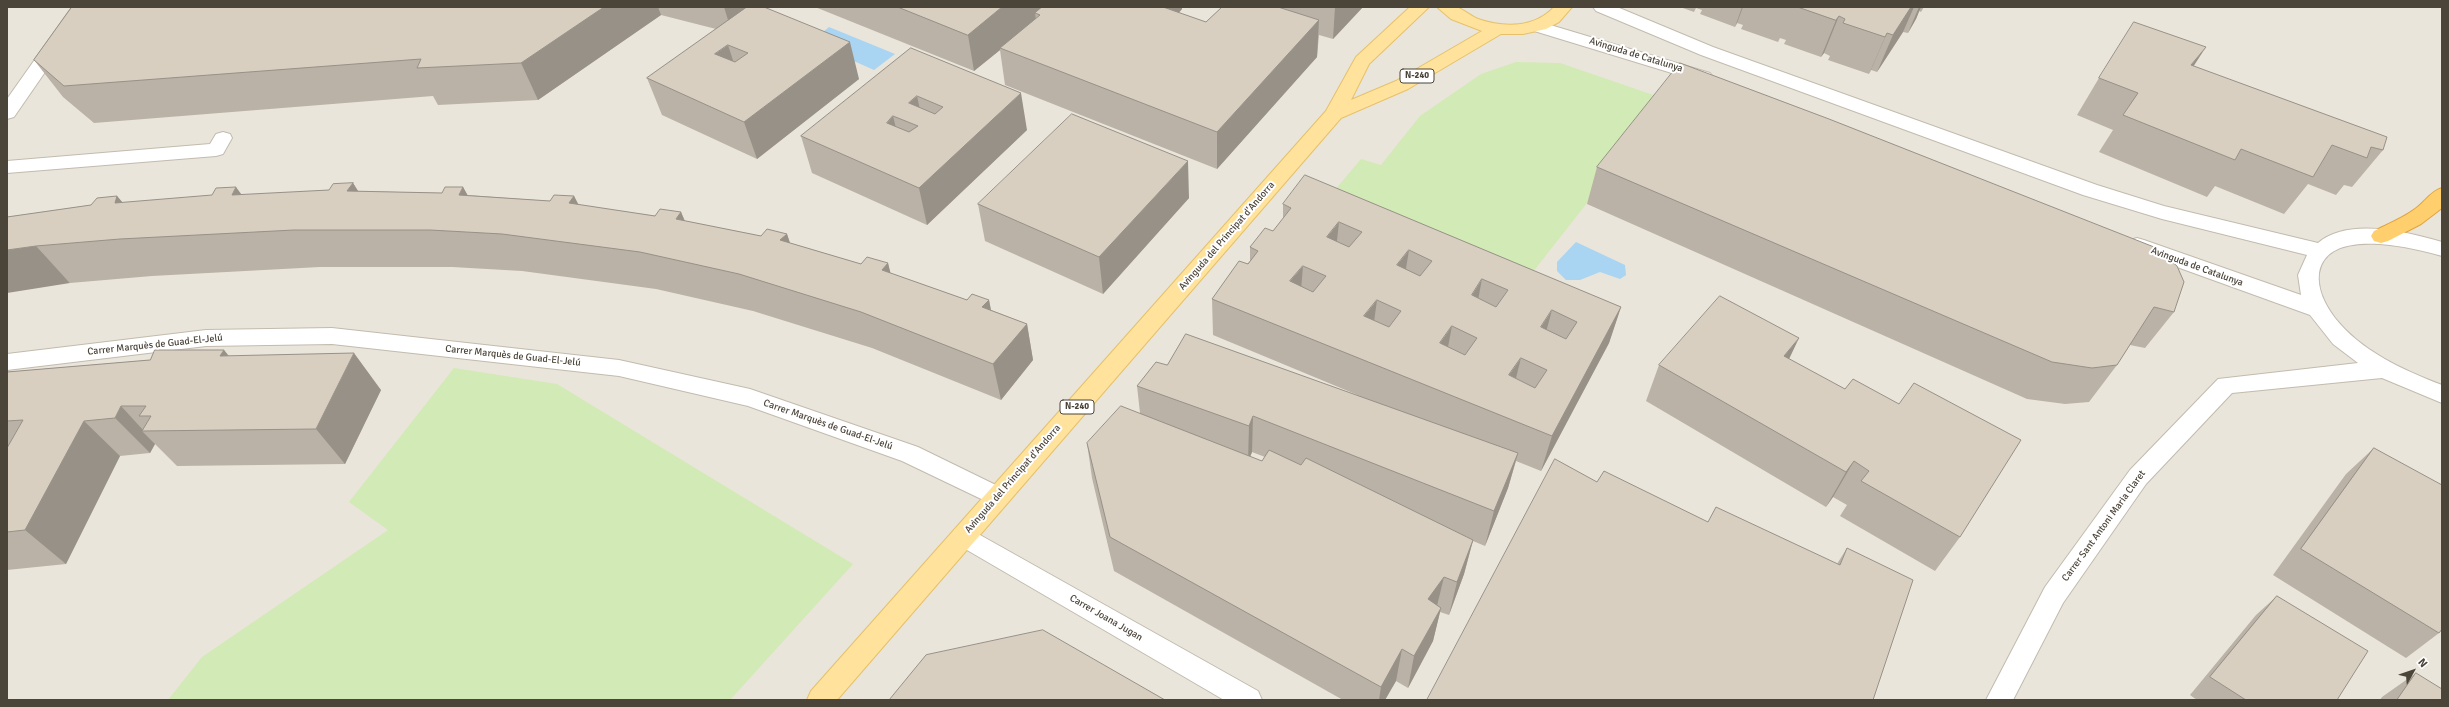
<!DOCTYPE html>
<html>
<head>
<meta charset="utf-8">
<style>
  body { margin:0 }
  #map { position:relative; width:2449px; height:707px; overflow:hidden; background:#f6f3ec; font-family:Signika,sans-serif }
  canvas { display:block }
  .frame { position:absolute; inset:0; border:8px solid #4b4439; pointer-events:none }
  .north { position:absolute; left:2393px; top:651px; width:40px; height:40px; -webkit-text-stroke:3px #fff; paint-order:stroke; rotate:50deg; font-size:11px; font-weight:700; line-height:16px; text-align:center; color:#4b4439 }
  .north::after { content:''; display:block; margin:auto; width:14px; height:18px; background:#4b4439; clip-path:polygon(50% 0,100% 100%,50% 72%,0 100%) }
</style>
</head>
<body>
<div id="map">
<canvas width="2449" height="707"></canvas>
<div class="frame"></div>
<div class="north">N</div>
</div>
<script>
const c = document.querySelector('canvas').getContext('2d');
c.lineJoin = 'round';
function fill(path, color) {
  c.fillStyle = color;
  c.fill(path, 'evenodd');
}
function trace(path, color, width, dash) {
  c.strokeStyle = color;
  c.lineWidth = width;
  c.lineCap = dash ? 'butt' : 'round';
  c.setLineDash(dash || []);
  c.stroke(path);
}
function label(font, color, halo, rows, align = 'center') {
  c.font = font + ' Signika,sans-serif';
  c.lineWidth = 4;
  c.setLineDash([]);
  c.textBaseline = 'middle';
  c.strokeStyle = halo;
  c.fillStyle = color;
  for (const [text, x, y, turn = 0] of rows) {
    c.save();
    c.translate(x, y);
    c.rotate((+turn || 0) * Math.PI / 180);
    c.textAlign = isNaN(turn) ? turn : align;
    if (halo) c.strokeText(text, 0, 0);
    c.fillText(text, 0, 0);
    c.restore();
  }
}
fill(new Path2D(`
  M7,7H2442V700H7Z`), '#eae5da');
fill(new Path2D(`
  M1516,62L1560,63L1668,100L1510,301L1313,216L1361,159L1381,165L1420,116L1481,74Z
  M454,368L557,384L853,564L730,700H168L202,657L388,530L349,502Z`), '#d2eab5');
fill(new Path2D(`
  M829,27L895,54L874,70L811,42Z
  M1576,242L1625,265L1626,275L1620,279L1600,272L1580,280H1566L1557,271V262Z`), '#a9d4f2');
const service = new Path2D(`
  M223,132L230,134L232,138L223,154L216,156L7,173V161L210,144L216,134Z`);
const minor = new Path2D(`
  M72,7H90L14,117L7,119V99Z
  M1593,7H1617L1713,47L2097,185L2164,206L2318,243C2348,217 2408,232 2442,242V256C2413,248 2327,226 2319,273C2317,289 2325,305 2335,318C2361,351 2403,370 2442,385V403L2382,378L2232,393L2146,484L2063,603L2013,700H1986L2045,587L2130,470L2218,379L2358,363L2333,344L2310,315L2130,250L2127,245L2130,240L2137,238L2144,240L2301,295L2298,275L2307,255L2162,219L2083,195L1701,55L1596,11Z
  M1537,21L1710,73L1713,77L1710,81H1698L1531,30L1528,26L1531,22Z
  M332,328L619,360L750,389L918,447L1006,490L1010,497L1006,504L998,507L902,461L748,406L619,376L332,344L206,346L7,370V354L206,330Z
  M964,526L1258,691L1262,700H1224L955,543L952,536L955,529Z`);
const primary = new Path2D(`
  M1410,7H1429L1369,64L1351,100L1396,81L1482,31L1451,19L1437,7C1443,7 1451,6 1456,7C1463,9 1471,16 1478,19C1504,28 1535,28 1554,7H1572L1559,22L1546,29L1523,34H1501L1408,89L1341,118L837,700H807L811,691L1326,111L1356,57Z`);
const motorway = new Path2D(`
  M2442,188V208L2421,224L2388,241L2381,243L2374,241L2371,236L2374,231C2388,224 2403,218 2415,209C2425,202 2431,191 2442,188Z`);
trace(service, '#c2bbae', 2);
trace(minor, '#c2bbae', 2);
trace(primary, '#e6c16a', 2);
trace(motorway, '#e0a43c', 2);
fill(service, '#fff');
fill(minor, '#fff');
fill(primary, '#ffe39c');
fill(motorway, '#ffcf6e');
fill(new Path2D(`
  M72,7H768L767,8L859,79L757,159L662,115L647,78L716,29L661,15L538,100L438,105L433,96L94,123L63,97L34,60Z
  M815,7H1182V9L1179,13L1206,22L1222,7H1363L1333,39L1319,35L1317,57L1217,169L1005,85L1000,50L974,71Z
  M1680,7H1924L1921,12L1919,11L1916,19L1908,33L1903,32L1877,72L1871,70L1869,74L1828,60L1830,56L1824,53L1821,57L1784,44L1786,40L1780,38L1778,42L1741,29L1743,25L1737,23L1735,27L1700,14L1702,10L1696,8L1694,12Z
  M911,48L1027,130L927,225L812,173L801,136Z
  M2194,66L2383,150L2352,187L2344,185L2336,195L2308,184L2284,214L2215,186L2207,197L2099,152L2113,130L2077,115L2099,78Z
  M1597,167L2174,312L2145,348L2130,345L2117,365L2089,402L2065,404L2027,399L1587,204Z
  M353,183L358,191L442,193L463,187L467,195L550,201L574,196L579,205L655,216L681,212L685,221L761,236L787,234L790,243L861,264L888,263L890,273L967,300H989L991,310L1027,324L1033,360L1001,400L872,348L753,311L656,289L522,271L452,267H320L152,276L70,283L7,217L91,205L117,196L123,203L329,190Z
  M1189,198L1103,294L985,241L978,204Z
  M1283,204L1621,307L1609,343L1541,471L1516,461L1508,488L1485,546L1473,541L1464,574L1449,615L1440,612L1433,641L1408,688L1396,681L1385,700H1343L1114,571L1092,478L1087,443L1140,413L1137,386L1167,365L1360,396L1213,335L1212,299L1250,261V247L1273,231L1283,219ZM1252,452L1265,457L1262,461L1250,457Z
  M224,350L228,356L381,390L345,464L177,466L155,444L150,453L120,456L66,564L7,570V372L150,360Z
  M1789,359L1960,537L1935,571L1840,516L1847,505L1833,497L1826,507L1646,401L1659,365Z
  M2374,448L2439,633L2406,658L2273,575L2346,474Z
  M1597,482L1708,522L1837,564L1847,548L1873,700Z
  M2277,596L2337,700H2197L2190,695L2256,615Z
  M2416,673L2442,700H2380L2382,697Z`), '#bab2a6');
fill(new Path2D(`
  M604,7H658L661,15L538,100L521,63Z
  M724,7H768L732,33Z
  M1002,7H1044L1040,15L1035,13L1036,20L1000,48V50L974,71L968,35Z
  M1168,7H1182V9L1169,23Z
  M1335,7H1363L1333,39Z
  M1742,7H1743L1737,23L1735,27Z
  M1911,7H1914L1903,32L1877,72L1893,35Z
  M1919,7H1921L1916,19L1908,33Z
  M1839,16L1824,53L1821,57L1836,20Z
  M1319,20L1317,57L1217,169V132Z
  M1887,33L1871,70L1869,74L1885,37Z
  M850,42L859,79L757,159L744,122Z
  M728,45L740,82L715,54Z
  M2206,47L2182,84L2191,65Z
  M1021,93L1027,130L927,225L919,188Z
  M917,96L925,133L918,126L909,103Z
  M893,116L902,153L887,123Z
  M1188,161L1189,198L1103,294L1099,257Z
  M353,183L376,220L347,191Z
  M236,187L263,224L259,232L232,195Z
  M463,187L484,224L459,195Z
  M117,196L148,233L115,203Z
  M574,196L592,233L569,203Z
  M681,212L696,249L676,219Z
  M1339,222L1335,259L1327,237Z
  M787,234L799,271L780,240Z
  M36,246L70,283L7,293V250Z
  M1409,250L1403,287L1397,265Z
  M888,263L897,299L882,270Z
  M1303,266L1300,302L1290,281Z
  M1482,279L1475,316L1472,295Z
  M989,300L996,337L982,307Z
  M1377,300L1372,337L1364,316Z
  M1621,307L1609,343L1541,471L1552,436Z
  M1552,310L1542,347L1541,327Z
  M1027,324L1033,360L1001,400L993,364Z
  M1452,326L1445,363L1440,343Z
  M1799,338L1782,374L1784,356Z
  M224,350L254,387L220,356Z
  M354,353L381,390L345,464L316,429Z
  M1521,358L1512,394L1509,375Z
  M121,406L144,431H142L155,444L150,453L115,418Z
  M1253,416L1252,452L1248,462L1249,426Z
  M84,421L120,456L66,564L25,530Z
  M1518,453L1508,488L1485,546L1494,511Z
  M1854,461L1833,497L1826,507L1846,472Z
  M1473,540L1464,574L1449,615L1457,582Z
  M1444,577L1436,610L1428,599Z
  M1441,608L1433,641L1408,688L1414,656Z
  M1402,649L1396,681L1385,700H1379L1381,687Z`), '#979187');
const building = new Path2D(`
  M72,7H604L521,63L417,68L421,59L64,86L34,60Z
  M747,7H764L850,42L744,122L647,78ZM728,45L748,53L735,62L715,54Z
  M898,7H1002L968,35Z
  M1042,7H1163L1206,22L1222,7H1278L1319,20L1217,132L1000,48L1040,15L1035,13Z
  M1798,7H1911L1893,35L1887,33L1885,37L1843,23L1845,19L1839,16L1836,20Z
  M2134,22L2206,47L2191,65L2387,137L2383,150L2371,147L2367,158L2332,145L2313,177L2241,149L2235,160L2123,115L2138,93L2099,78Z
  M911,48L1021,93L919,188L801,136ZM917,96L943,107L935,114L909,103ZM893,116L918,126L909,132L887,123Z
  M1680,63L1829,119L2154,247L2177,266L2184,282L2174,312L2154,307L2117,365L2092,368L2052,362L1597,167Z
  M1072,114L1188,161L1099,257L978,204Z
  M1305,175L1621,307L1552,436L1212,299L1239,261L1248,264L1258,251L1250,247L1265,228L1273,231L1291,208L1283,204ZM1339,222L1362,232L1349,247L1327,237ZM1409,250L1432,261L1420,276L1397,265ZM1303,266L1326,276L1313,292L1290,281ZM1482,279L1508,290L1496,307L1472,295ZM1377,300L1401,311L1389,327L1364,316ZM1552,310L1577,322L1566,339L1541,327ZM1452,326L1477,338L1465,355L1440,343ZM1521,358L1547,370L1535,388L1509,375Z
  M353,183L347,191L442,193L445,187H463L459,195L550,201L554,195L574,196L569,203L655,216L660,209L681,212L676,219L761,236L767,229L787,234L780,240L861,264L867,257L888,263L882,270L967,300L972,294L989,300L982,307L1027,324L993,364L861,312L739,274L640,252L502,234L430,230H294L120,239L36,246L7,250V217L91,205L97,198L117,196L115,203L212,195L216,188L236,187L232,195L329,190L333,184Z
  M1720,296L1799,338L1784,356L1845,389L1853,379L1899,404L1914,383L2021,440L1960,537L1861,481L1869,471L1854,461L1846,472L1659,365Z
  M1186,334L1518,453L1494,511L1253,416L1249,426L1137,386L1156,362L1167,365Z
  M155,350H224L220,356L354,353L316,429L142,431L151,416H139L146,406H121L115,418L84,421L25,530L7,532V448L23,420L7,421V372L150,360Z
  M1121,406L1262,461L1269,450L1301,465L1306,458L1473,540L1457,582L1444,577L1428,599L1441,608L1414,656L1402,649L1381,687L1110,537L1087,443Z
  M2374,448L2442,485V629L2439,633L2301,549Z
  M1555,459L1597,482L1604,471L1708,522L1716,507L1840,565L1847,548L1913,580L1873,700H1427Z
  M2277,596L2368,651L2337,700H2246L2210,677Z
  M1043,630L1165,700H889L926,655Z
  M2416,673L2442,689V700H2397Z`);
fill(building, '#d8cfc1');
trace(building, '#979187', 1);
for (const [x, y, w] of [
  [1417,76,34],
  [1077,407,34]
]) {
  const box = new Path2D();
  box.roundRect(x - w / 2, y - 7, w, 14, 3);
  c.fillStyle = '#fff';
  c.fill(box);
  trace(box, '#4b4439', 1);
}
label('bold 9px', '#4b4439', null, [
  ["N-240",1417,76],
  ["N-240",1077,407]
]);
label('10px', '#4b4439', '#fff', [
  ["Avinguda de Catalunya",1636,55,17],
  ["Avinguda del Principat d'Andorra",1227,236,-49],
  ["Avinguda de Catalunya",2197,267,20],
  ["Carrer Marquès de Guad-El-Jelú",155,345,-6],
  ["Carrer Marquès de Guad-El-Jelú",513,356,6],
  ["Carrer Marquès de Guad-El-Jelú",828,425,19],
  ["Avinguda del Principat d'Andorra",1013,479,-49],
  ["Carrer Sant Antoni Maria Claret",2104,526,-54],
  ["Carrer Joana Jugan",1106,618,30]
]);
</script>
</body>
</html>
